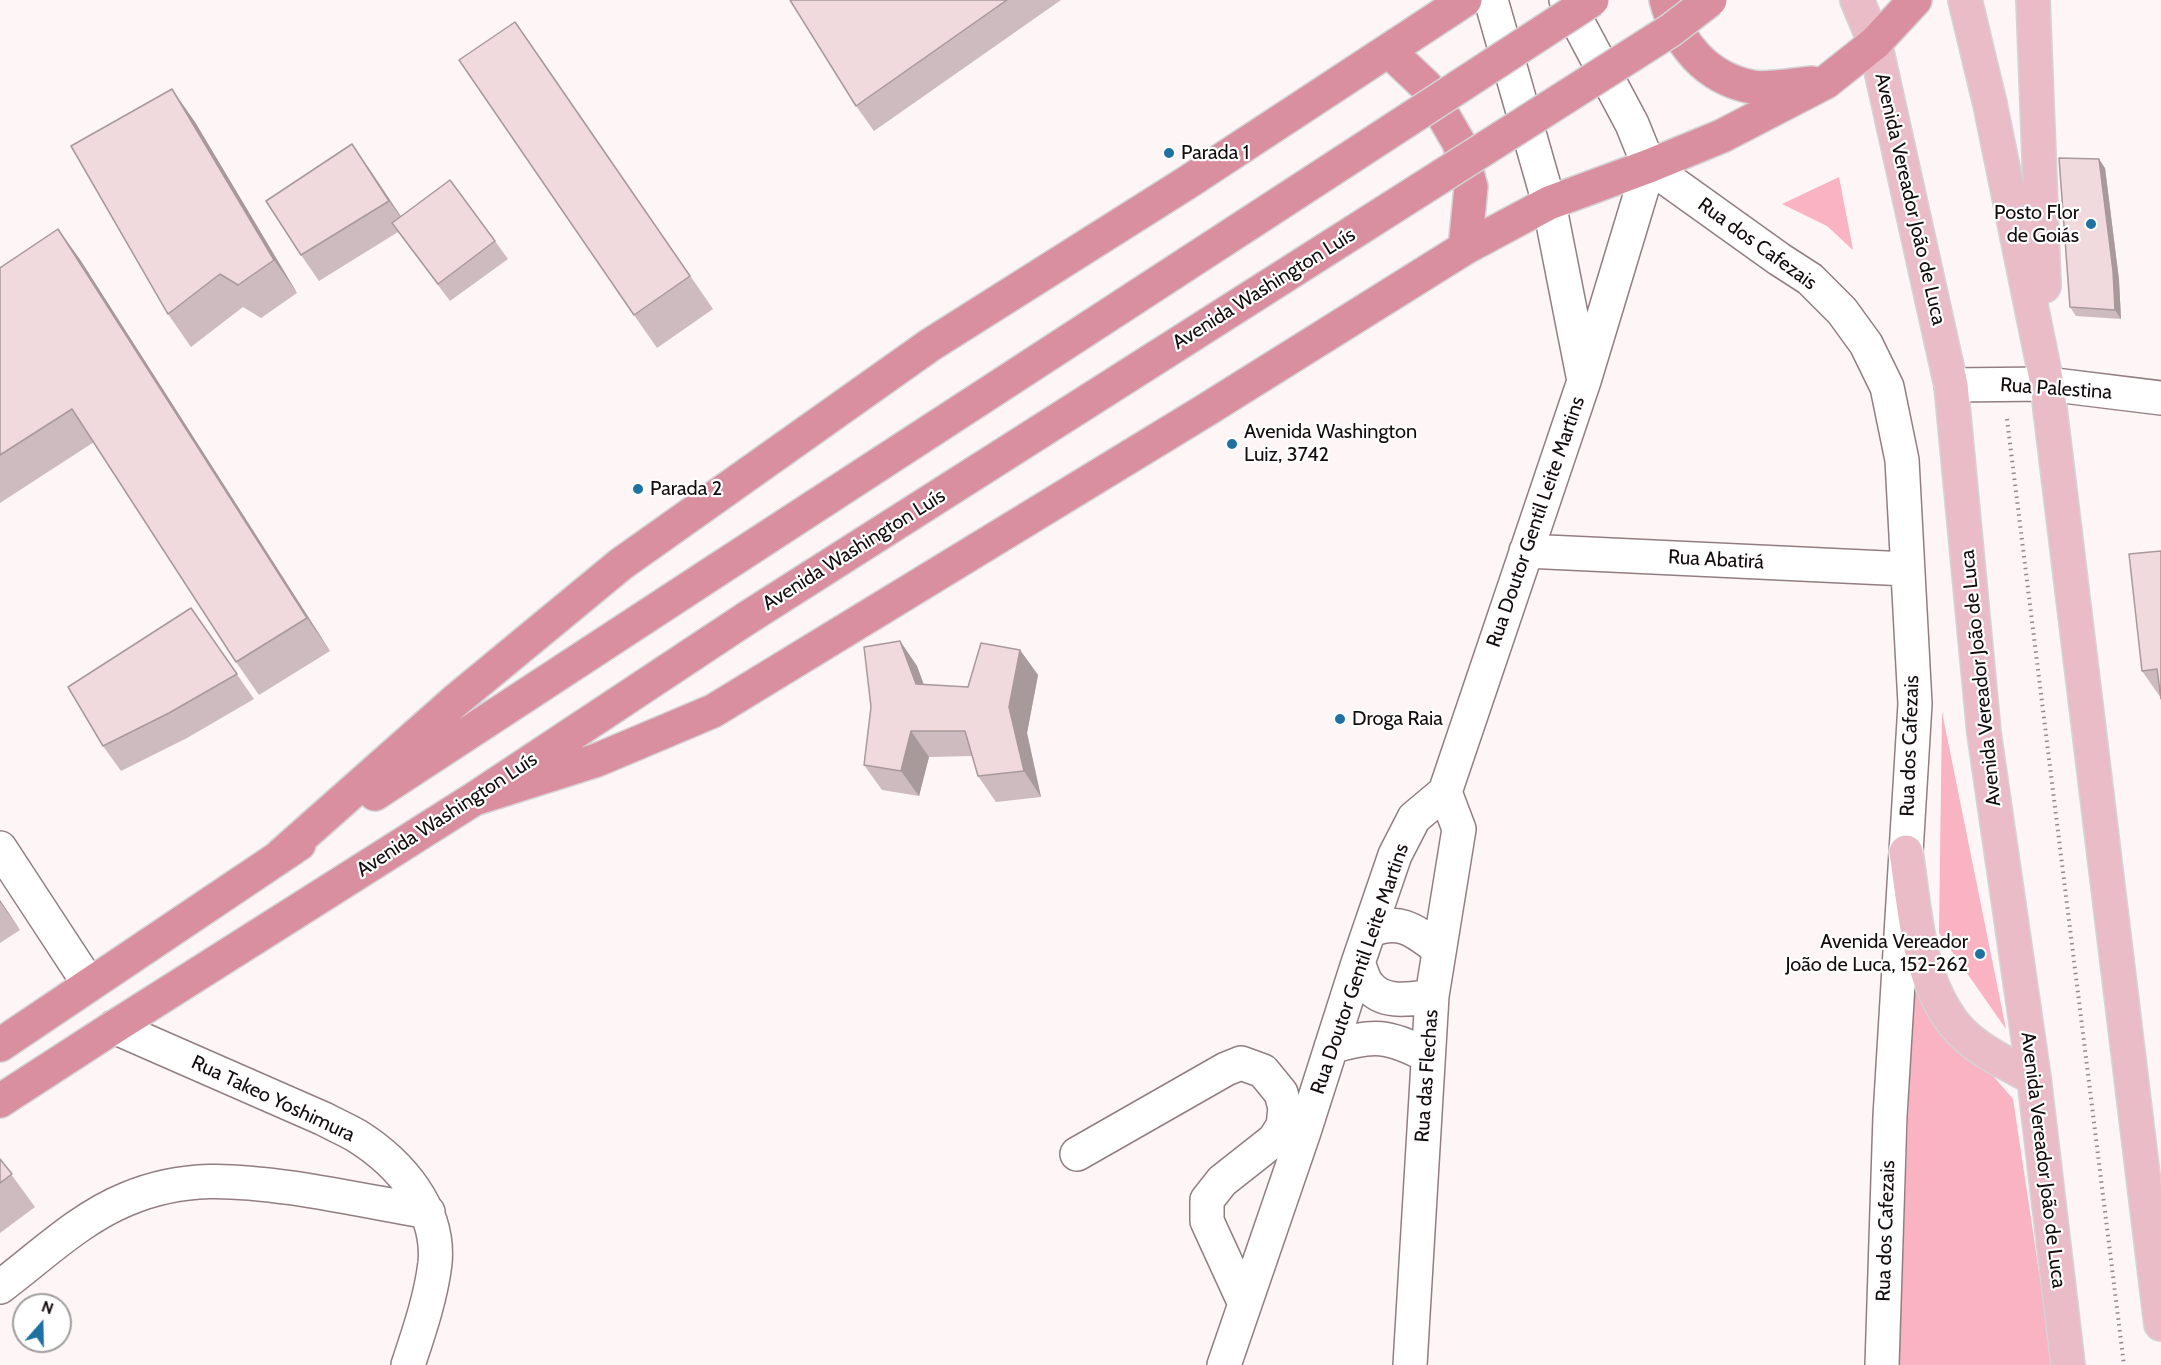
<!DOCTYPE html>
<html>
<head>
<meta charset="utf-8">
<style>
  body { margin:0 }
  #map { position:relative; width:2161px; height:1365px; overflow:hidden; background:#fdf5f6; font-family:Cabin,sans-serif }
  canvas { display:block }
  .north { position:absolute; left:12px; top:1293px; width:60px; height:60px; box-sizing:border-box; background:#fff; border:2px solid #a19e9f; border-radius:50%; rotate:20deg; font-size:16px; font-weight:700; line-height:24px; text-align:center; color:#140d0e }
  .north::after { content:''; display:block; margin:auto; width:21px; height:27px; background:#1f71a2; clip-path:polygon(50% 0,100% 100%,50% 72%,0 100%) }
</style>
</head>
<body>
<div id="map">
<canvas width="2161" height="1365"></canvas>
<div class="north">N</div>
</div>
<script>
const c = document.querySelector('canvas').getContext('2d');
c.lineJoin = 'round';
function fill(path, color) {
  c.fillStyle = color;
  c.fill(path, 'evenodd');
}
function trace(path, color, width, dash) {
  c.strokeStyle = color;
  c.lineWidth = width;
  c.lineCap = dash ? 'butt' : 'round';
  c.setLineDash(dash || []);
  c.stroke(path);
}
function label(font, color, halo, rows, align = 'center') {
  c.font = font + ' Cabin,sans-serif';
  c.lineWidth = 4.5;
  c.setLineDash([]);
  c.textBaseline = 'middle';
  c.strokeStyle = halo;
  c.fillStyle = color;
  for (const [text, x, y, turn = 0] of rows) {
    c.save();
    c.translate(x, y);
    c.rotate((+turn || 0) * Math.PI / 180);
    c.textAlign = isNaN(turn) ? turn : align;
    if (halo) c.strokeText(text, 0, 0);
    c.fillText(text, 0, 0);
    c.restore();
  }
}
fill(new Path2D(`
  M1839,177L1853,250L1827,226L1782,204Z
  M1942,712L2006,1029L1939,933Z
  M1913,984L2013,1099L2053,1365H1899Z`), '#f9b3c3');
const minor = new Path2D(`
  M1491,0L1549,203L1583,376
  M1649,166L1779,259L1810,279L1842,311L1866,344L1887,387L1902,460L1915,704L1890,1116L1882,1365
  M1951,385L2047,384L2161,398
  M1526,551L1907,569
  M0,848L89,984
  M1369,931C1400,917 1415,931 1439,949
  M1358,963C1361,969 1363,979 1368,985C1383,1005 1410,999 1432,996
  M114,1027L324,1119C335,1125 347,1130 357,1136C400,1163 440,1209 435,1263C431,1297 419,1332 408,1365
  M1331,1047C1373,1034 1389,1035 1428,1056
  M1077,1154L1226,1069L1241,1063L1263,1071L1281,1093L1285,1108L1283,1126L1274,1140L1222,1181L1207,1200V1221L1245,1304
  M0,1287C40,1257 80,1218 127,1199C184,1175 234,1180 293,1188C339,1195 383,1204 428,1212
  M1224,1365L1304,1132L1358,963L1395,855L1414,818L1445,792L1584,381L1649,166L1632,124L1566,0
  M1410,1365L1432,996L1459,829L1445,792`);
const major = new Path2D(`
  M1857,0L1875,43L1951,385L1984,733L2034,1078L2068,1365
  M1965,0L1990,104L2047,384L2161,1324
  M2033,0L2044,286
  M1906,852C1915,910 1917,976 1954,1024C1974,1049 2006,1063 2034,1078`);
const highway = new Path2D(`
  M1666,0C1678,44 1706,78 1752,87C1766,90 1797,84 1812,83
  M1389,51L1426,86L1459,143L1471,187L1465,248
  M375,794L717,570
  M474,799L597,760L713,711L1206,410L1465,248L1549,203L1649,166L1722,136L1826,82L1875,43L1915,0
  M281,855L455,701L621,564L930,345L1188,182L1465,0
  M0,1045L299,844
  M0,1101L114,1027L474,799L747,618`);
trace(minor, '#927e82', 36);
trace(major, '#d5d3d4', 36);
trace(highway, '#d5d3d4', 36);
trace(new Path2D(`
  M2007,419L2124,1365`), '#928b8c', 4, [1.5, 4.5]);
trace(minor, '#fff', 33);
trace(major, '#e9bcc7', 33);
trace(highway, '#da8fa1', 33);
const highwayBridge = new Path2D(`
  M717,570L1592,0
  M747,618L1671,30L1710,0`);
trace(highwayBridge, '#d5d3d4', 36, []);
trace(highwayBridge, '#da8fa1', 33);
fill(new Path2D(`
  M790,0H1061L874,131L856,106Z
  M538,54L713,309L657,348L634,315Z
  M195,122L297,293L261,318L243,307L191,347L168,314Z
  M2105,168L2119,280L2121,319L2076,316L2070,307Z
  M370,170L401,216L495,241L508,259L450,301L398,232L319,281L301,255Z
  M58,229L81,261L330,651L259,695L236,662L94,442L0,503V268Z
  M2161,551V698L2142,671Z
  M191,608L254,699L187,738L121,771L103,746Z
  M900,641L917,666L924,685L968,687L1020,650L1038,675L1027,733L1041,797L996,802L978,776L973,756L929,757L919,796L882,790L864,765Z
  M0,900L20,930L0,943Z
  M0,1159L35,1207L0,1233Z`), '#cebbbf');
fill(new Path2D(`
  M172,89L195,122L297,293L274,260Z
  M352,144L370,170L407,226L389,201Z
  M2099,159L2105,168L2119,280L2121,319L2115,310Z
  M58,229L81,261L330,651L307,618Z
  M900,641L917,666L933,710L916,684Z
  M1020,650L1038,675L1027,733L1041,797L1024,771L1009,707Z
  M911,731L929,757L919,796L901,771Z
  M0,900L20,930L0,902Z`), '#a8999b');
const building = new Path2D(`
  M790,0H1007L856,106Z
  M515,22L690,276L634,315L459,60Z
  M172,89L274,260L238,285L220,274L168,314L71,146Z
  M352,144L389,201L301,255L266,201Z
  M2059,158L2099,159L2113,271L2115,310L2070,307Z
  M450,180L495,241L438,284L392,223Z
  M58,229L307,618L236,662L72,409L0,455V268Z
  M2161,551V699L2157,669L2142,671L2129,554Z
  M191,608L237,674L169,713L103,746L68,687Z
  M900,641L916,684L968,687L981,643L1020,650L1009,707L1024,771L978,776L965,731H911L901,771L864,765L871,707L864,647Z
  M0,1159L12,1174L0,1183Z`);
fill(building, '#f0dade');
trace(building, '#a8999b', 1.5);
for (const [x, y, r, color] of [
  [1169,153,6,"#1f71a2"],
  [2091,224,6,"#1f71a2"],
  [1232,444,6,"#1f71a2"],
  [638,489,6,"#1f71a2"],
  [1340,719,6,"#1f71a2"],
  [1980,954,6,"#1f71a2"]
]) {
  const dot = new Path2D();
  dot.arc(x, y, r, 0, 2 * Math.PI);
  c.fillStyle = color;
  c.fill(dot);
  trace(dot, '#fff', 2);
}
label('20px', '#140d0e', '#fff', [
  ["Parada 1",1181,153],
  ["Posto Flor",2079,213,"right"],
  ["de Goiás",2079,236,"right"],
  ["Avenida Washington",1244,432],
  ["Luiz, 3742",1244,455],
  ["Parada 2",650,489],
  ["Droga Raia",1352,719],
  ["Avenida Vereador",1968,942,"right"],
  ["João de Luca, 152-262",1968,965,"right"]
], 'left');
label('20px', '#140d0e', '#fff', [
  ["Avenida Vereador João de Luca",1910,199,77],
  ["Rua dos Cafezais",1757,244,36],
  ["Avenida Washington Luís",1264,289,-32],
  ["Rua Palestina",2056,389,4],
  ["Rua Doutor Gentil Leite Martins",1536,522,-71],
  ["Avenida Washington Luís",854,550,-32],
  ["Rua Abatirá",1716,560,3],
  ["Avenida Vereador João de Luca",1981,678,-96],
  ["Rua dos Cafezais",1910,746,-88],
  ["Avenida Washington Luís",447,815,-33],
  ["Rua Doutor Gentil Leite Martins",1360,969,-71],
  ["Rua das Flechas",1427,1076,-86],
  ["Rua Takeo Yoshimura",273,1099,25],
  ["Avenida Vereador João de Luca",2043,1160,83],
  ["Rua dos Cafezais",1886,1231,-88]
]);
</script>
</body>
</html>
